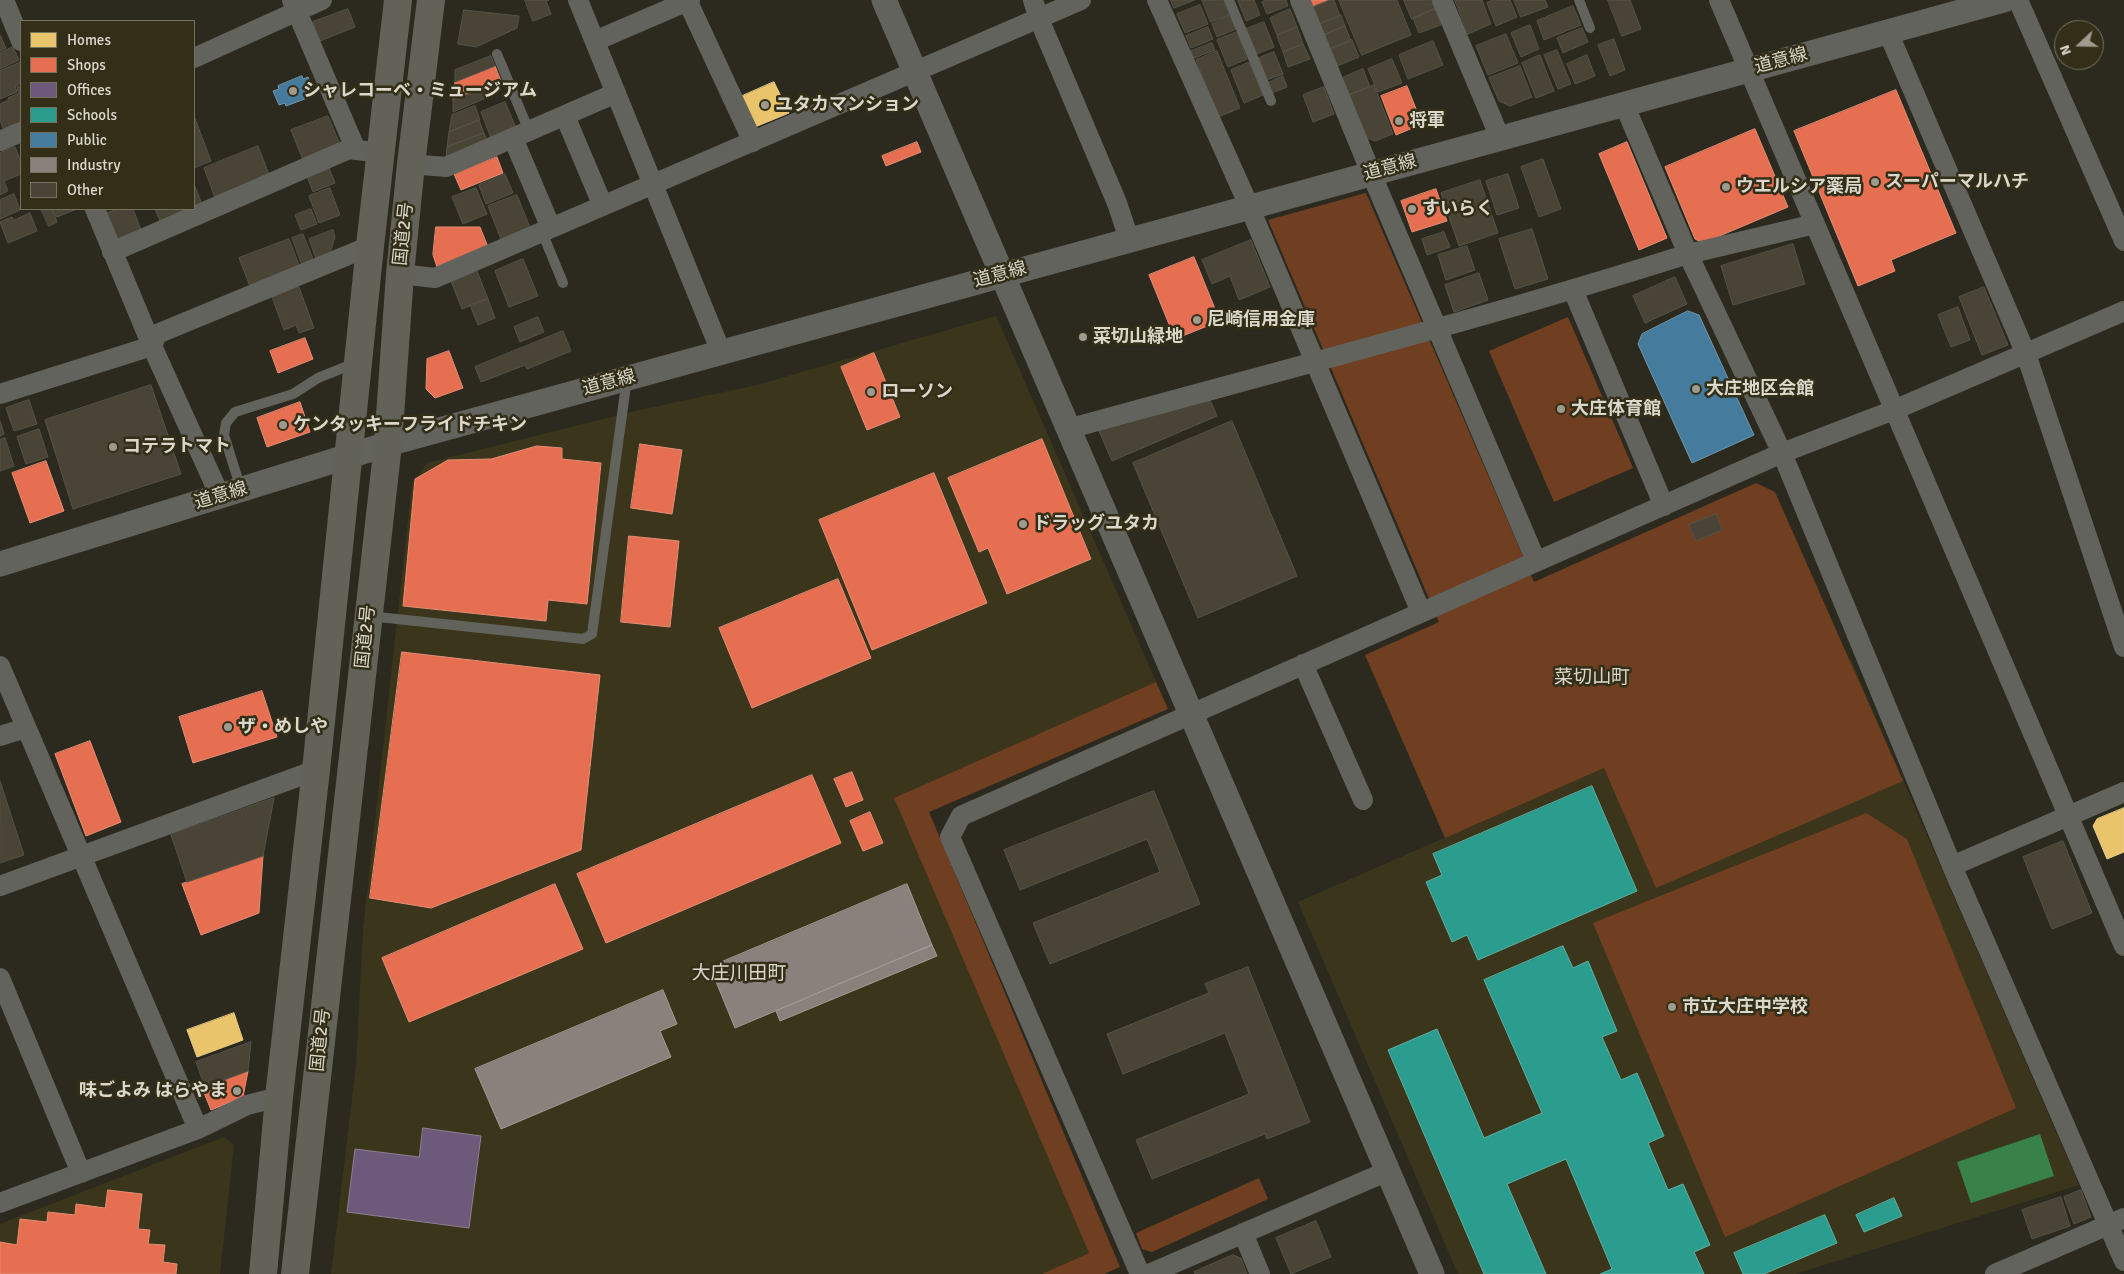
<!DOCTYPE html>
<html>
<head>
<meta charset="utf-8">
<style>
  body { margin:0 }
  #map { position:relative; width:2124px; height:1274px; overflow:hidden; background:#2c2a1e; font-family:Signika,sans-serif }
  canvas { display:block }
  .legend { position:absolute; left:20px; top:20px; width:175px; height:190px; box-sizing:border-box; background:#322e18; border:1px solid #767260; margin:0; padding:6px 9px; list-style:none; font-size:15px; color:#dbd8cb }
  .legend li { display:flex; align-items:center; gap:10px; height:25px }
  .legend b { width:25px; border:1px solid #767260 }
  .north { position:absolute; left:2054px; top:20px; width:50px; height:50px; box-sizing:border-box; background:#322e18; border:1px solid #767260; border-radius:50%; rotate:249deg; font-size:14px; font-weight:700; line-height:20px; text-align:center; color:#dbd8cb }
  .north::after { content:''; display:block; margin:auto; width:18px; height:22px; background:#9e9b8e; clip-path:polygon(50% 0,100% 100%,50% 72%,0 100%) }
</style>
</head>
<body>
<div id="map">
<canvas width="2124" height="1274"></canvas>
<ul class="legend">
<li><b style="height:14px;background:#e9c46a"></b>Homes</li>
<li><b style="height:14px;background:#e76f51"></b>Shops</li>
<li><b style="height:14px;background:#6d597a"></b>Offices</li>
<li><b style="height:14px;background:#2a9d8f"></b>Schools</li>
<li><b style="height:14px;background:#457b9d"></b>Public</li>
<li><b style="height:14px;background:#8a817c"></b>Industry</li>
<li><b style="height:14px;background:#4a4436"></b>Other</li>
</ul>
<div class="north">N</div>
</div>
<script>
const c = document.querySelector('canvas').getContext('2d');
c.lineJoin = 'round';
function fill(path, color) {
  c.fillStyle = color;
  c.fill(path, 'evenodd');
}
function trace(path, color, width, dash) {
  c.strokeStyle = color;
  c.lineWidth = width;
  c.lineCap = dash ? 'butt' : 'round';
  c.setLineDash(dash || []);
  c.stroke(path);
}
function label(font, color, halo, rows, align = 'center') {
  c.font = font + ' Signika,"Noto Sans JP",sans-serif';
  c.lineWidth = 5;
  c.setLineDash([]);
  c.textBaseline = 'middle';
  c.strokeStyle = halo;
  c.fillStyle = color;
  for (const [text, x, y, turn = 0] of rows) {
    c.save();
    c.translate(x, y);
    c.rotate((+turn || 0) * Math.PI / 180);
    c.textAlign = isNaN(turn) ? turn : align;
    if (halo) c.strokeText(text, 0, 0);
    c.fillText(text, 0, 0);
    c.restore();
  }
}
fill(new Path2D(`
  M996,316L1156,682L894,798L1089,1253L1042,1274H331L356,1066L363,930L412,484L427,463L635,411L757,385Z
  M1851,660L2079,1185L1795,1274H1458L1298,902Z
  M224,1137L234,1145L220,1274H0V1224Z`), '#3b361b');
fill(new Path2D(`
  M1366,193L1534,582L1756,483L1775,492L1903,781L1656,888L1604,768L1445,838L1365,655L1439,622L1268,220Z
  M1568,317L1633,468L1554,502L1489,351Z
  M1156,682L1168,709L929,812L1120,1267L1104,1274H1042L1089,1253L894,798Z
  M1866,813L1907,839L2016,1108L1725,1237L1593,923Z
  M1259,1178L1268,1199L1152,1252L1142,1249L1136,1233Z`), '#703f21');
fill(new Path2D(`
  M2040,1134L2054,1176L1971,1203L1957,1162Z`), '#388149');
const homes = new Path2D(`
  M774,82L789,113L755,127L740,97Z
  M2124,808V852L2107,859L2093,826L2097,819Z
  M234,1013L243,1040L197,1057L187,1030Z`);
fill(homes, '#e9c46a');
trace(homes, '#e5ca87', 1);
const shops = new Path2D(`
  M1307,0H1330L1313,7Z
  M495,66L501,81L453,100L455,82Z
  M1407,86L1422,124L1396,135L1381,96Z
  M1896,90L1956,233L1891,260L1895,271L1858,286L1794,131Z
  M1755,129L1788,207L1703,243L1695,239L1665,167Z
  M917,142L921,152L886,166L882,156Z
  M1627,142L1667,238L1639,250L1599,154Z
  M497,157L503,173L461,190L454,174Z
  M1436,189L1447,221L1412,232L1401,201Z
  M436,227H480L488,247L437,267L433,255Z
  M1194,257L1220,321L1175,339L1149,275Z
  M305,338L313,359L278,373L270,351Z
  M449,351L463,388L435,398L426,389L427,359Z
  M874,353L900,417L867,430L841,367Z
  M300,402L310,432L267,447L257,418Z
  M1042,439L1091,559L1007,594L988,548L979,552L948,478Z
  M640,444L682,450L672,514L631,508Z
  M537,446L562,448V459L601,463L587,604L548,600L546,621L403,606L415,479L448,460L491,459Z
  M46,461L64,511L30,523L12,473Z
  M934,473L987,603L872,650L819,520Z
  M629,536L679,541L670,627L621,622Z
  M838,579L871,658L752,708L719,628Z
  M402,652L600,675L581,850L431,908L370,898Z
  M262,691L277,737L193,763L179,717Z
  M90,741L121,822L86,836L55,754Z
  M852,772L863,800L846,807L834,779Z
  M812,775L841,843L606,943L577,874Z
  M870,812L883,843L863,851L850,821Z
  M263,856L259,913L201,935L182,884Z
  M555,884L583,949L409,1022L382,958Z
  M248,1071L243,1097L211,1110L202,1088Z
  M108,1190L142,1194L138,1229L150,1230L148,1244L165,1245L163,1262L177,1264L176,1274H0V1242L17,1245L20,1219L47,1222L48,1212L75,1215L76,1204L105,1208Z`);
fill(shops, '#e76f51');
trace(shops, '#e38e76', 1);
const offices = new Path2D(`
  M423,1128L481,1136L469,1228L347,1212L355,1149L419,1157Z`);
fill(offices, '#6d597a');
trace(offices, '#8e7f92', 1);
const schools = new Path2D(`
  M1592,786L1637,891L1478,960L1467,935L1452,942L1426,882L1442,875L1433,854Z
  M1563,946L1573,968L1588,961L1617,1031L1602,1037L1621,1080L1637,1073L1664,1136L1648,1143L1668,1190L1683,1184L1710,1245L1694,1252L1704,1274H1600L1612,1269L1566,1159L1507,1184L1546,1274H1484L1388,1050L1437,1029L1484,1138L1542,1113L1484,980Z
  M1894,1198L1902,1216L1864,1232L1856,1215Z
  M1825,1215L1837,1243L1764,1274H1743L1734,1253Z`);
fill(schools, '#2a9d8f');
trace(schools, '#5fafa1', 1);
const public = new Path2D(`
  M302,76L303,79L308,77L313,91L308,93L310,97L286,106L285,103L279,105L273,91L279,89L278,86Z
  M1688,311L1699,315L1754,435L1692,463L1638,344L1642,334Z`);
fill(public, '#457b9d');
trace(public, '#7297ab', 1);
const industry = new Path2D(`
  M907,884L932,945L735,1028L710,967Z
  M932,945L937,956L780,1021L776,1011Z
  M663,990L677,1024L660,1031L671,1057L501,1129L475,1069Z`);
fill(industry, '#8a817c');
trace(industry, '#a29b94', 1);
const building = new Path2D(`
  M525,0H549L546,1L551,14L533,21Z
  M1171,0H1195L1174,8Z
  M1202,0H1223L1229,15L1211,22Z
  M1241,0H1254L1260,15L1246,21L1238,1Z
  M1266,0H1286L1288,6L1267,14L1262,2Z
  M1330,0H1334L1340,16L1320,24L1313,7Z
  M1339,0H1397L1411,35L1362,55Z
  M1404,0H1431L1435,9L1412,19Z
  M1455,0H1482L1491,24L1468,34Z
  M1493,0H1510L1517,17L1496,26L1487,3Z
  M1514,0H1545L1548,7L1521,17Z
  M1608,0H1630L1641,29L1622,36Z
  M1200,5L1208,24L1185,33L1177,14Z
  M1573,6L1581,25L1544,40L1537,21Z
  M348,9L355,27L320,41L313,22Z
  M1290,9L1297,27L1277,35L1270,18Z
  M1435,9L1441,25L1419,33L1413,18Z
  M464,10L519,16L517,28L476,47L458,44Z
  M1341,15L1345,26L1324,35L1320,24Z
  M1230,16L1236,29L1217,37L1212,24Z
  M1264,22L1274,47L1257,54L1246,29Z
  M1530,25L1539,49L1521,57L1511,33Z
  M1345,26L1351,41L1330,49L1324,35Z
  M1208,27L1213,39L1191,48L1186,36Z
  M1297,27L1303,44L1283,52L1277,36Z
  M1582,28L1588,42L1563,53L1557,38Z
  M1237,32L1247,59L1228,67L1217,40Z
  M1506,34L1518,63L1488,75L1476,46Z
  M0,35L6,48L0,51Z
  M1614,39L1625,70L1610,76L1598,45Z
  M1352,40L1359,57L1337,66L1330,49Z
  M1433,41L1443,65L1408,79L1399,55Z
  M1212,43L1215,50L1194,58L1191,51Z
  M1303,44L1310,59L1288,67L1283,52Z
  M13,47L19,60L0,69V53Z
  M1557,50L1571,84L1558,89L1544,55Z
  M1217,51L1240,108L1218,117L1196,60Z
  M1274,52L1283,74L1267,80L1259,58Z
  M1540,55L1554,91L1536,98L1522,63Z
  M1587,55L1595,76L1575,84L1567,64Z
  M491,56L495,66L455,82V70Z
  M1392,59L1402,83L1378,92L1368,69Z
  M21,62V83L15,86L17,92L0,99V71Z
  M1250,62L1263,95L1244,103L1231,70Z
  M1520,66L1532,97L1510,106L1499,101L1489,78Z
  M1363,69L1370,87L1349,95L1342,78Z
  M1283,76L1287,87L1272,93L1268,83Z
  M495,84L498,93L453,112V100Z
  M1374,85L1393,134L1375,141L1367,138L1349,95Z
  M21,86V123L4,130L0,121V104L9,100L8,98L19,93L17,87Z
  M1324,87L1334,114L1313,122L1303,95Z
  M505,102L516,128L491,138L481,112Z
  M475,106L480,120L449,132L452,115Z
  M194,116L211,161L194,168Z
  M328,116L339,142L336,148L303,160L291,130Z
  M479,120L484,133L447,147L449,132Z
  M484,133L488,142L446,159L447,147Z
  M258,146L270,177L215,198L204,168Z
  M15,147L21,162V174L4,181L8,191L0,195V153Z
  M1543,159L1561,209L1539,217L1521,167Z
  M329,168L335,183L313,192L307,176Z
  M505,174L513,193L486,204L479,185Z
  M1508,174L1519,208L1497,215L1486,181Z
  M1480,180L1498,233L1459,246L1441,193Z
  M194,184L203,207L161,223L155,209H194Z
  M330,188L340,215L319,223L309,196Z
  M476,188L487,214L463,224L452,197Z
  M14,194L20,210L0,219V200Z
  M517,195L531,230L502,242L488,206Z
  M41,209H52L57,222L49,226Z
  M53,209H77L57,217Z
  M117,209H133L141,230L117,239L107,213Z
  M311,209L317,224L301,230L295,215Z
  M30,213L37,231L8,243L0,222L12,217L14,220Z
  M1532,229L1548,279L1515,289L1499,239Z
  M333,230L335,237L329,257L317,262L309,239Z
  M1444,232L1450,247L1427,255L1422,239Z
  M303,234L315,264L303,268L292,238Z
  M289,239L301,270L251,289L239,258Z
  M1251,240L1270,287L1239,300L1230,276L1212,284L1202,260Z
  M1793,244L1805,284L1733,305L1721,266Z
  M1467,246L1475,270L1446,280L1438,255Z
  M523,259L538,296L509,307L495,271Z
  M477,271L488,299L462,309L451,281Z
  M1479,273L1488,300L1454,312L1445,285Z
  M1675,277L1687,304L1645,323L1633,296Z
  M299,287L314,328L299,333L296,325L284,330L272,297Z
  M1984,287L2008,345L1982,355L1959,297Z
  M488,299L495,318L478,325L470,305Z
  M1958,307L1970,340L1951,347L1938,315Z
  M538,317L544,332L520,342L514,327Z
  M563,331L571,351L527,369L525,365L481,382L475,367Z
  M151,385L181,474L73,509L45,420Z
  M29,400L37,424L14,431L6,408Z
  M1210,400L1217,416L1112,461L1099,431Z
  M0,421L4,434L0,436Z
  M1232,421L1297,576L1198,618L1133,463Z
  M39,429L48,457L26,464L17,437Z
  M5,438L14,466L0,471V440Z
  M1716,514L1722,530L1696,541L1689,525Z
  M0,781L24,855L0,863Z
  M1154,791L1200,904L1050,964L1033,923L1160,872L1147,839L1020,890L1004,850Z
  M274,798L263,856L187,882L171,835Z
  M2063,841L2092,913L2052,929L2023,857Z
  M1248,967L1310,1122L1267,1139L1265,1134L1152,1179L1136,1140L1249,1094L1225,1033L1123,1074L1107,1034L1209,993L1205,984Z
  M251,1042L248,1071L205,1087L196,1062Z
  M2081,1190L2091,1217L2074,1224L2064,1197Z
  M2061,1197L2070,1226L2032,1239L2022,1210Z
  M1316,1221L1331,1257L1291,1274L1276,1238Z
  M1233,1255L1241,1258L1247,1274H1195L1194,1272Z`);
fill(building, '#4a4436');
trace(building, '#555248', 1);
trace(new Path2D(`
  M1229,0L1271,101
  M1579,0L1590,28
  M497,54L529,131
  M542,232L563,283
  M241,489L224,435L226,423L235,412L293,394L318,378L355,363
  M369,616L583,639L592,634L627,378`), '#63635e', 10);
trace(new Path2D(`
  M4,0L21,41
  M292,0L356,150L366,151
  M578,0L721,352
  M687,0L753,142
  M1033,0L1039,19L1117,203L1129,239
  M1157,0L1249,206L1421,612
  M1300,0L1371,173L1536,561
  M1442,0L1500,138
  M1719,0L2124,946
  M2018,0L2124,241
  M1888,32L2026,354L2124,647
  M595,41L690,0
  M194,58L322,0
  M565,116L603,206
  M513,138L551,228
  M0,141L21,132
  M411,164L446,167L616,93
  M95,209L152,346L220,496
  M1815,224L1688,254L1782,453L1952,866L2124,1261
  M112,252L349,149L356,150
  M400,274L435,278L1081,0
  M1573,290L1664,506
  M0,394L152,346L157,334L370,246
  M1068,429C1275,372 1483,319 1688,254L1624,104
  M1303,664L1363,800
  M0,666L198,1129
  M0,736L26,728
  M1952,866L2124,792
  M0,886L316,770
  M0,978L81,1173
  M0,1203L198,1129L247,1105L279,1097
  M1243,1233L1260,1274
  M1140,1274L950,837L961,816L1782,453L1894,410L2124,311
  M1149,1274L1388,1171
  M1995,1274L2124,1218`), '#63635e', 20);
trace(new Path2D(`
  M884,0L1432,1274
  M0,564L388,444L2004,0`), '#63635e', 25);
trace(new Path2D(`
  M263,1274L279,1097L316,770L370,246L398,0
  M295,1274L388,444L400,274L411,164L431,0`), '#626258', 28);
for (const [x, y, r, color] of [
  [293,91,5,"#9e9b8e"],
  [765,105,5,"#9e9b8e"],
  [1399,121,5,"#9e9b8e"],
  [1875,182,5,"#9e9b8e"],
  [1726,187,5,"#9e9b8e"],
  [1412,209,5,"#9e9b8e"],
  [1197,320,5,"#9e9b8e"],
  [1083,337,5,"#9e9b8e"],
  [1696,389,5,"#9e9b8e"],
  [871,392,5,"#9e9b8e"],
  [1561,409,5,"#9e9b8e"],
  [283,425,5,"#9e9b8e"],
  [113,447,5,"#9e9b8e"],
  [1023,524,5,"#9e9b8e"],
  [228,727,5,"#9e9b8e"],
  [1672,1007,5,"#9e9b8e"],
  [237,1091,5,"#9e9b8e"]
]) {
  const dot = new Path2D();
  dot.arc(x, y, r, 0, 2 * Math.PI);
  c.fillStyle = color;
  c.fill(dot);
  trace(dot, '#322e18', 2);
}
label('18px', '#dbd8cb', '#322e18', [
  ["道意線",1781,61,-15],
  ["道意線",1390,168,-15],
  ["国道2号",404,234,-84],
  ["道意線",1000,275,-15],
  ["道意線",609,383,-15],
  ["道意線",221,496,-17],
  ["国道2号",366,637,-84],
  ["国道2号",321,1040,-84]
]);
label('bold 18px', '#dbd8cb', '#322e18', [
  ["シャレコーベ・ミュージアム",303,91],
  ["ユタカマンション",775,105],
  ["将軍",1409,121],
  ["スーパーマルハチ",1885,182],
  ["ウエルシア薬局",1736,187],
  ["すいらく",1422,209],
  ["尼崎信用金庫",1207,320],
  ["菜切山緑地",1093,337],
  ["大庄地区会館",1706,389],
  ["ローソン",881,392],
  ["大庄体育館",1571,409],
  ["ケンタッキーフライドチキン",293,425],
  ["コテラトマト",123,447],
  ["ドラッグユタカ",1033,524],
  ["ザ・めしや",238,727],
  ["市立大庄中学校",1682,1007],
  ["味ごよみ はらやま",227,1091,"right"]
], 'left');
label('19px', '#dbd8cb', '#322e18', [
  ["菜切山町",1592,678],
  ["大庄川田町",739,974]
]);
</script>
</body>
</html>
